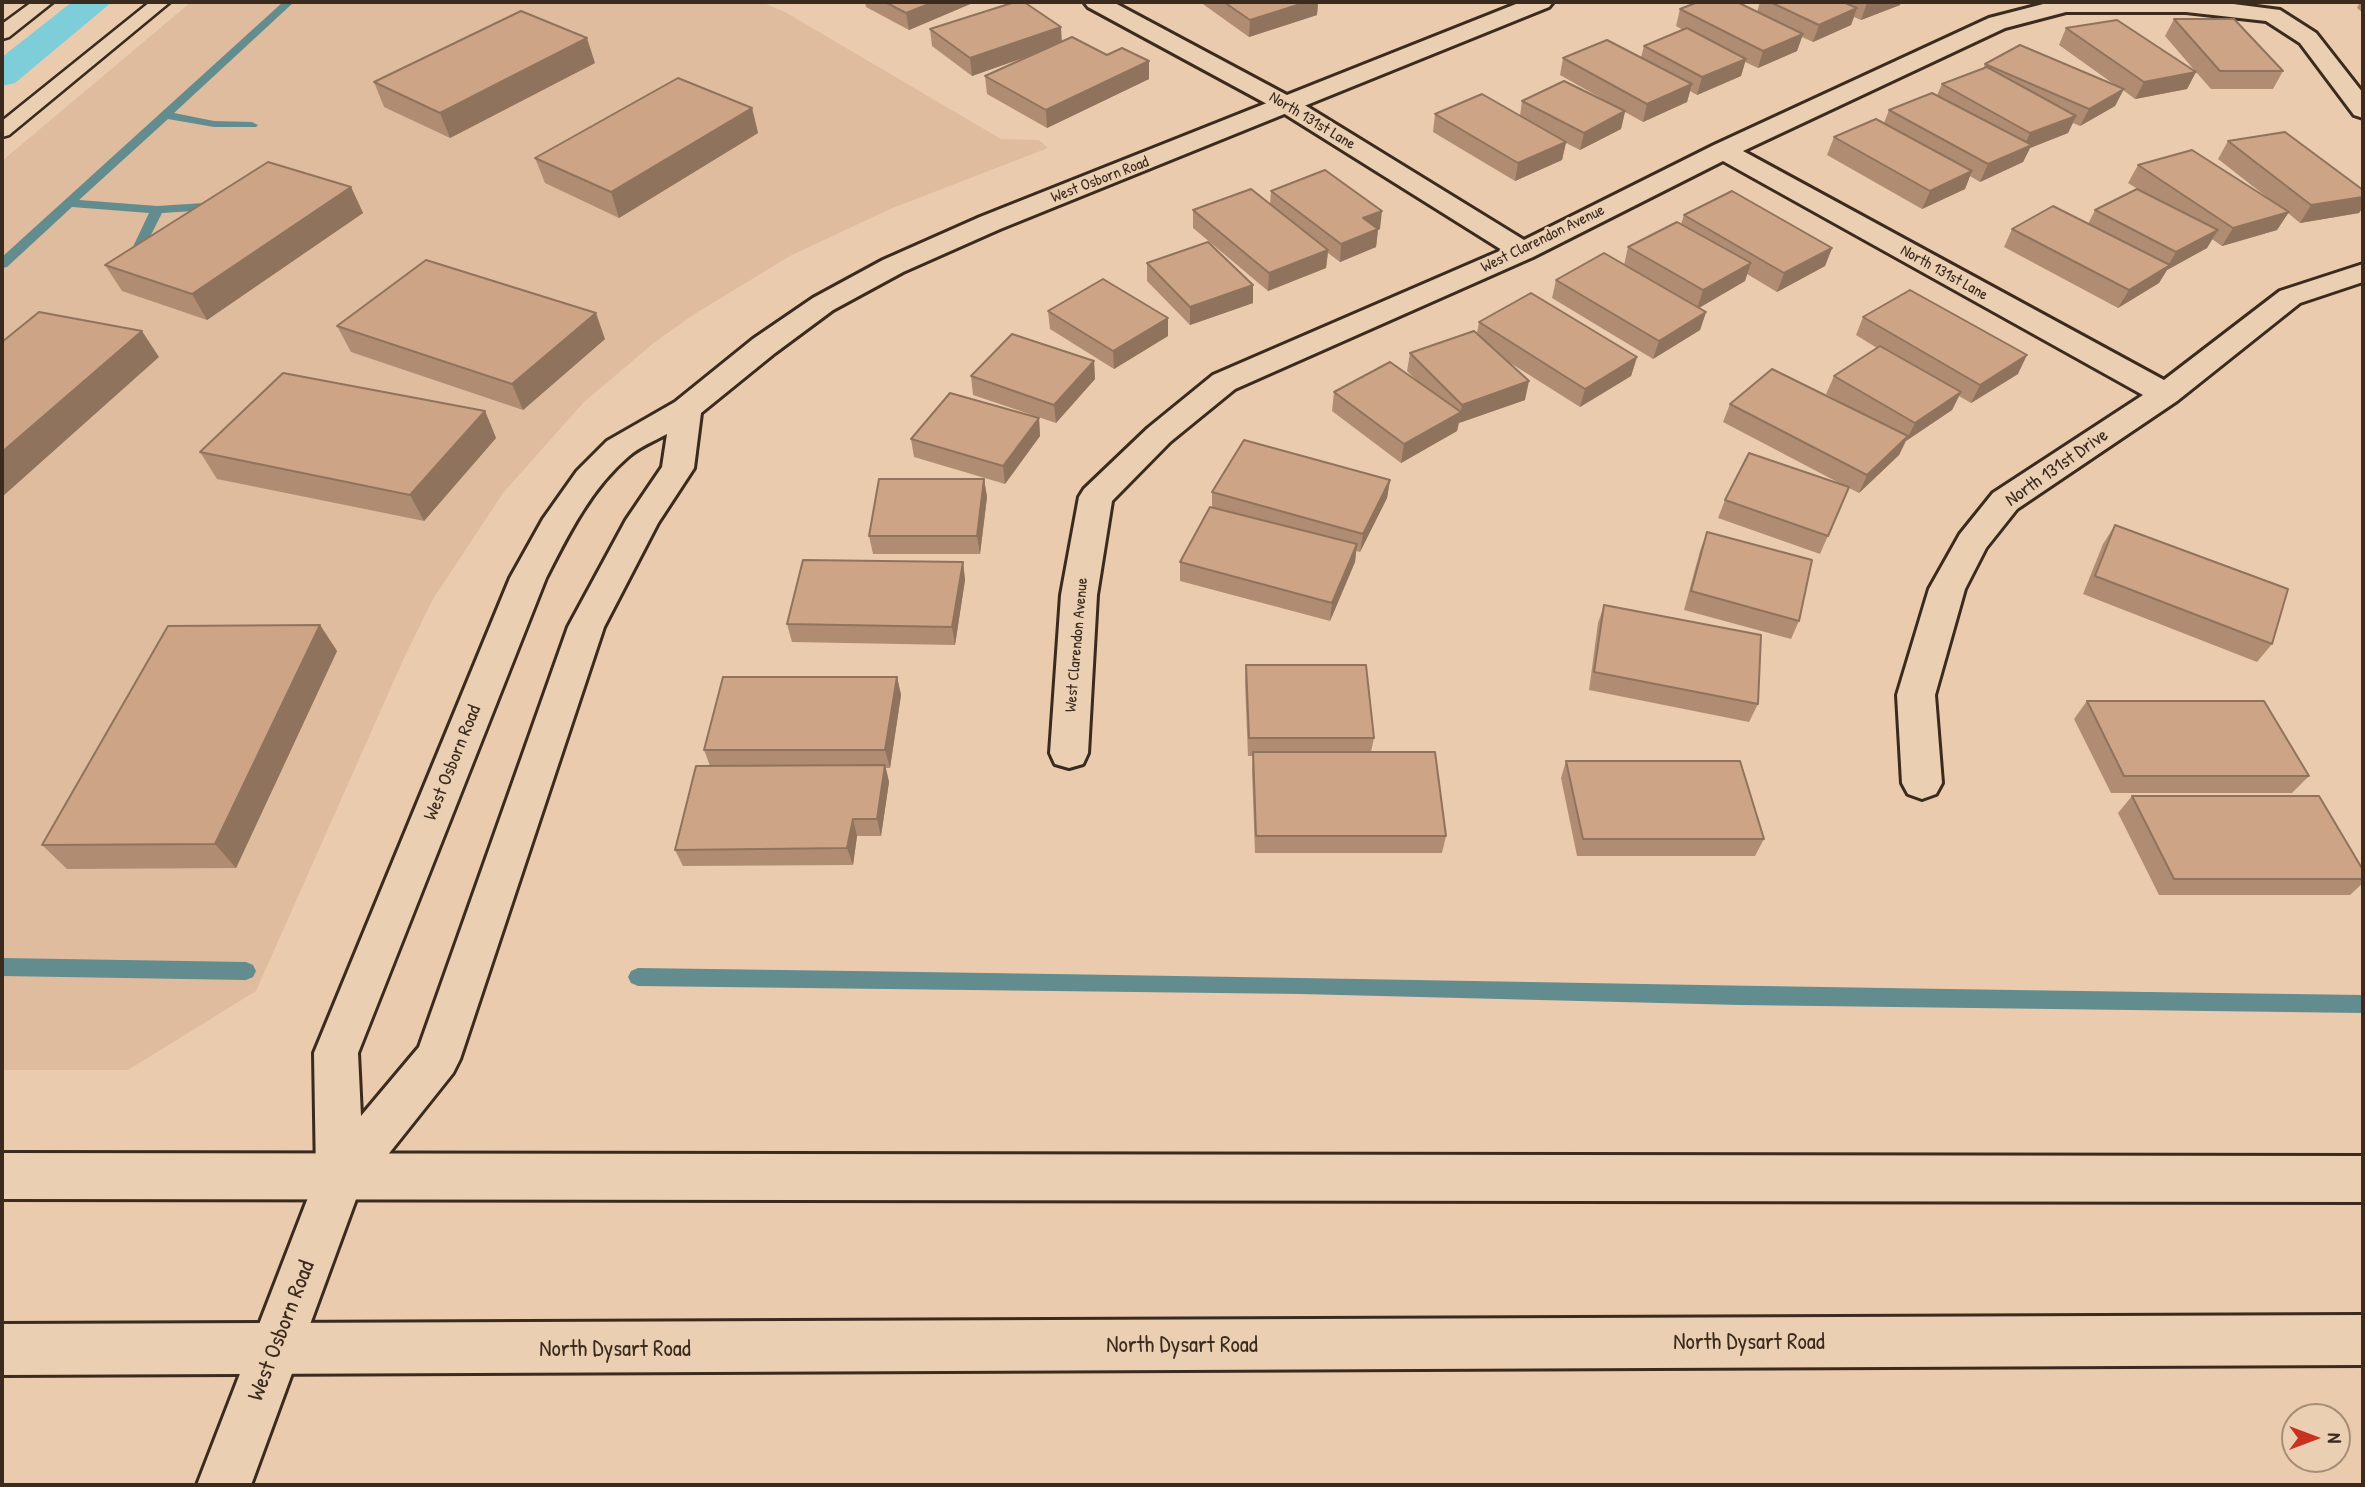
<!DOCTYPE html>
<html>
<head>
<meta charset="utf-8">
<style>
  body { margin:0 }
  #map { position:relative; width:2365px; height:1487px; overflow:hidden; background:#ebcbad; font-family:"Patrick Hand",sans-serif }
  canvas { display:block }
  .frame { position:absolute; inset:0; border:4px solid #3b2a1e; pointer-events:none }
  .north { position:absolute; left:2281px; top:1403px; width:70px; height:70px; box-sizing:border-box; background:#ebcfb2; border:2px solid #a58d77; border-radius:50%; rotate:90deg; font-size:19px; font-weight:700; line-height:28px; text-align:center; color:#3b2a1e }
  .north::after { content:''; display:block; margin:auto; width:24px; height:32px; background:#c8321e; clip-path:polygon(50% 0,100% 100%,50% 72%,0 100%) }
</style>
</head>
<body>
<div id="map">
<canvas width="2365" height="1487"></canvas>
<div class="frame"></div>
<div class="north">N</div>
</div>
<script>
const c = document.querySelector('canvas').getContext('2d');
c.lineJoin = 'round';
function fill(path, color) {
  c.fillStyle = color;
  c.fill(path, 'evenodd');
}
function trace(path, color, width, dash) {
  c.strokeStyle = color;
  c.lineWidth = width;
  c.lineCap = dash ? 'butt' : 'round';
  c.setLineDash(dash || []);
  c.stroke(path);
}
function label(font, color, halo, rows, align = 'center') {
  c.font = font + ' "Patrick Hand",sans-serif';
  c.lineWidth = 5;
  c.setLineDash([]);
  c.textBaseline = 'middle';
  c.strokeStyle = halo;
  c.fillStyle = color;
  for (const [text, x, y, turn = 0] of rows) {
    c.save();
    c.translate(x, y);
    c.rotate((+turn || 0) * Math.PI / 180);
    c.textAlign = isNaN(turn) ? turn : align;
    if (halo) c.strokeText(text, 0, 0);
    c.fillText(text, 0, 0);
    c.restore();
  }
}
fill(new Path2D(`
  M191,2H761L785,12L1001,139L1039,140L1048,148L890,209L790,256L693,315L655,342L584,402L503,493L433,599L404,658L256,991L128,1070H2V161Z`), '#dfbc9e');
fill(new Path2D(`
  M283,2H294L174,113L214,121L252,122L258,125L256,127H214L168,119L79,200L157,206L220,202L226,206L224,209L162,213L144,249L154,256L148,260L131,251L149,213L72,207L7,267L2,268V257Z
  M2,958L246,962L253,965L256,971L253,977L246,980L2,976Z
  M638,968C1213,975 1788,988 2363,995V1013L1740,1005L1300,994L638,986L631,983L628,977L631,971Z`), '#638c8e');
fill(new Path2D(`
  M72,2H112L15,83L2,86V57Z`), '#7eced9');
const lane = new Path2D(`
  M32,2H53L9,37L2,39V24Z
  M150,2H170L9,135L2,137V121Z`);
const street = new Path2D(`
  M1084,2H1113L1298,101L1524,240L1714,145L1989,18L2051,2H2218L2280,10L2316,33L2363,93V118L2354,115L2300,43L2266,21L2186,12H2066L2005,28L1743,151L2164,380L2280,291L2363,264V282L2300,303L2177,401L2017,509L1986,548L1965,589L1935,695L1942,783L1936,794L1922,799L1908,794L1902,783L1897,695L1929,589L1960,534L1993,493L2143,395L1723,161L1533,257L1235,389L1170,442L1112,501L1097,595L1088,753L1083,764L1069,768L1055,764L1050,753L1061,595L1079,497L1084,489L1148,428L1213,375L1502,250L1280,111L1088,7Z`);
const secondary = new Path2D(`
  M1521,2H1553L1549,7L1000,229L903,272L833,310L775,353L701,413L694,468L658,523L604,627L460,1059L453,1073L359,1191L251,1485H197L316,1177L314,1053L510,578L543,519L577,471L607,441L675,402L753,339L813,298L883,260L980,217ZM667,434L662,467L626,520L568,627L419,1047L361,1116L358,1053L546,578C568,535 591,488 629,456C639,447 654,441 667,434Z`);
const primary = new Path2D(`
  M2,1153L2363,1156V1202L2,1199Z
  M2363,1315V1365L2,1375V1324Z`);
trace(lane, '#3b2a1e', 5);
trace(street, '#3b2a1e', 6);
trace(secondary, '#3b2a1e', 6);
trace(primary, '#3b2a1e', 6);
fill(lane, '#ebcfb2');
fill(street, '#ebcfb2');
fill(secondary, '#ebcfb2');
fill(primary, '#ebcfb2');
fill(new Path2D(`
  M865,2H975L909,30L866,7Z
  M1200,2H1318L1317,15L1249,37Z
  M1760,2H1901L1900,5L1861,20L1854,17L1851,25L1813,42L1802,37L1797,51L1758,68L1745,62L1741,76L1697,95L1690,91L1687,102L1643,122L1625,112L1621,129L1580,150L1566,143L1562,160L1515,181L1433,132L1435,114L1520,116L1522,101L1622,110L1560,75L1563,58L1641,57L1644,46L1683,30L1676,26L1680,9L1757,12Z
  M2360,2H2363V13L2357,8Z
  M2174,19L2283,71L2273,89H2211L2196,72L2187,89L2135,99L2123,90L2115,106L2080,126L2073,123L2068,133L2030,148L2023,162L1980,182L1970,176L1965,189L1922,209L1827,155L1834,137L1884,123L1889,110L1937,95L1942,84L1983,69L1985,64L2115,85L2059,45L2066,28L2196,72L2165,36Z
  M930,29L1062,42L1107,55L1149,61V79L1047,128L987,94L985,76L1035,54L972,76L932,46Z
  M595,63L450,138L384,107L374,82Z
  M752,108L758,133L619,218L545,183L535,158Z
  M2228,141L2363,190V207L2359,213L2300,223L2288,213L2277,230L2222,246L2212,239L2207,248L2167,270L2159,283L2118,308L2004,247L2012,229L2088,224L2095,210L2141,191L2128,183L2138,165L2273,202L2218,159Z
  M351,187L363,213L207,320L122,291L105,265Z
  M1271,191L1380,229L1378,230L1376,247L1340,262L1328,253L1326,268L1268,291L1193,228V210L1270,204Z
  M1684,215L1832,248L1825,266L1777,292L1747,274L1745,281L1699,308L1706,312L1700,330L1653,359L1552,298L1556,280L1624,265L1628,247L1681,224Z
  M1147,263L1253,303L1190,325L1147,281Z
  M1048,311L1168,336L1114,369L1050,329Z
  M1863,317L2018,374L1971,403L1959,396L1952,410L1906,441L1899,455L1859,493L1849,488L1820,554L1718,518L1725,500L1843,485L1723,422L1730,404L1842,403L1826,394L1834,376L1877,348L1856,335Z
  M1479,322L1637,357L1631,376L1580,407L1504,359L1525,400L1459,423L1457,431L1401,463L1332,411L1334,392L1419,383L1407,371L1410,353L1477,333Z
  M337,326L605,339L523,410L351,352Z
  M1094,361L1095,379L1056,423L973,395L971,376Z
  M485,411L496,438L424,521L217,479L200,452Z
  M1039,418L1040,436L1005,484L914,457L911,439Z
  M984,479L987,497L980,554H873L869,536Z
  M1390,480L1387,498L1360,552L1356,551L1355,562L1330,621L1180,581V562L1212,507V492Z
  M2115,525L2272,644L2257,662L2083,594L2103,544Z
  M1707,532L1799,621L1791,639L1684,610L1700,551Z
  M963,562L965,580L955,645L792,642L787,624Z
  M1604,605L1758,704L1749,722L1589,690L1598,623Z
  M320,625L337,651L236,868L67,869L42,845Z
  M1246,665L1374,738L1371,752L1446,836L1442,853H1255L1252,770L1253,756H1248L1245,683Z
  M897,677L901,695L890,768H886L889,782L881,836H857L853,865L683,866L675,850L710,766L704,750Z
  M2087,701L2309,776L2292,793H2111L2074,719Z
  M1566,761L1764,839L1755,856H1577L1561,778Z
  M2132,796L2363,870V883L2350,895H2159L2118,813Z`), '#b08d72');
fill(new Path2D(`
  M934,2H975L909,30L906,13Z
  M1307,2H1318L1317,15L1249,37L1250,20Z
  M1870,2H1901L1900,5L1861,20L1867,3Z
  M1857,8L1851,25L1813,42L1819,25Z
  M1061,27L1062,44L972,76L970,58Z
  M1803,34L1797,51L1758,68L1763,51Z
  M587,38L595,63L450,138L440,113Z
  M1746,59L1741,76L1697,95L1702,77Z
  M1149,61V79L1047,128L1046,110Z
  M2196,72L2187,89L2135,99L2144,82Z
  M1692,84L1687,102L1643,122L1647,104Z
  M2124,89L2115,106L2080,126L2089,109Z
  M752,108L758,133L619,218L611,192Z
  M1625,111L1621,129L1580,150L1584,133Z
  M2076,116L2068,133L2030,148L2023,162L1980,182L1988,164L2023,148L2030,133Z
  M1566,142L1562,160L1515,181L1518,163Z
  M1972,171L1965,189L1922,209L1930,191Z
  M351,187L363,213L207,320L192,294Z
  M2363,197V207L2359,213L2300,223L2311,205Z
  M1382,211L1380,229L1378,230L1376,247L1340,262L1341,244L1363,218Z
  M2289,212L2277,230L2222,246L2233,228Z
  M2218,230L2207,248L2167,270L2159,283L2118,308L2129,290L2168,266L2176,252Z
  M1832,248L1825,266L1777,292L1784,273Z
  M1328,250L1326,268L1268,291L1269,273Z
  M1751,263L1745,281L1697,309L1703,290Z
  M1253,285V303L1190,325V307Z
  M1706,312L1700,330L1653,359L1659,341Z
  M596,313L605,339L523,410L512,384Z
  M1168,318V336L1114,369L1113,351Z
  M142,331L159,357L2,497V452Z
  M2027,355L2018,374L1971,403L1980,385Z
  M1637,357L1631,376L1580,407L1585,389Z
  M1094,361L1095,379L1056,423L1054,405Z
  M1529,381L1525,400L1459,423L1462,405Z
  M1961,392L1952,410L1906,441L1915,423Z
  M485,411L496,438L424,521L410,495Z
  M1461,412L1457,431L1401,463L1404,444Z
  M1039,418L1040,436L1005,484L1003,466Z
  M1908,436L1899,455L1859,493L1867,475Z
  M984,479L987,497L980,554L977,536Z
  M1390,480L1387,498L1360,552L1363,534Z
  M1357,544L1355,562L1330,621L1332,603Z
  M963,562L965,580L955,645L952,627Z
  M320,625L337,651L236,868L215,844Z
  M897,677L901,695L890,768L885,750Z
  M885,765L889,782L881,836L877,819Z
  M853,819L857,836L853,865L847,848Z`), '#90735d');
const building = new Path2D(`
  M885,2H934L906,13Z
  M1015,2H1024L1061,27L970,58L930,29Z
  M1224,2H1307L1250,20Z
  M1698,2H1737L1803,34L1763,51L1680,9Z
  M1770,2H1843L1857,8L1819,25Z
  M521,11L587,38L440,113L374,82Z
  M2174,19H2234L2283,71H2220Z
  M2117,20L2196,72L2144,82L2066,28Z
  M1687,28L1746,59L1702,77L1644,46Z
  M1072,37L1107,55L1122,48L1149,61L1046,110L985,76Z
  M1607,40L1692,84L1647,104L1563,58Z
  M2020,45L2124,89L2089,109L1985,64Z
  M1987,67L2076,116L2030,133L1942,84Z
  M678,78L752,108L611,192L535,158Z
  M1564,81L1625,111L1584,133L1522,101Z
  M1932,93L2032,145L1988,164L1889,110Z
  M1482,94L1566,142L1518,163L1435,114Z
  M1876,119L1972,171L1930,191L1834,137Z
  M2285,132L2363,190V197L2311,205L2228,141Z
  M2192,150L2289,212L2233,228L2138,165Z
  M268,162L351,187L192,294L105,265Z
  M1325,170L1382,211L1363,218L1378,229L1341,244L1271,191Z
  M1251,189L1328,250L1269,273L1193,210Z
  M2137,189L2218,230L2176,252L2095,210Z
  M1732,191L1832,248L1784,273L1684,215Z
  M2053,206L2170,265L2129,290L2012,229Z
  M1677,222L1751,263L1703,290L1628,247Z
  M1208,242L1253,285L1190,307L1147,263Z
  M1604,253L1706,312L1659,341L1556,280Z
  M426,260L596,313L512,384L337,326Z
  M1103,279L1168,318L1113,351L1048,311Z
  M1910,290L2027,355L1980,385L1863,317Z
  M1531,293L1637,357L1585,389L1479,322Z
  M39,312L142,331L2,452V342Z
  M1474,331L1529,381L1462,405L1410,353Z
  M1012,334L1094,361L1054,405L971,376Z
  M1880,346L1961,392L1915,423L1834,376Z
  M1390,362L1461,412L1404,444L1334,392Z
  M1772,369L1908,436L1867,475L1730,404Z
  M283,373L485,411L410,495L200,452Z
  M950,393L1039,418L1003,466L911,439Z
  M1244,440L1390,480L1363,534L1212,492Z
  M1749,453L1849,487L1828,536L1725,500Z
  M879,479H984L977,536H869Z
  M1210,507L1357,544L1332,603L1180,562Z
  M2115,525L2288,589L2272,644L2095,576Z
  M1707,532L1812,560L1799,621L1691,591Z
  M803,560L963,562L952,627L787,624Z
  M1604,605L1761,635L1758,704L1594,672Z
  M320,625L215,844L42,845L168,626Z
  M1246,665H1366L1374,738H1249Z
  M723,677H897L885,750H704Z
  M2087,701H2264L2309,776H2124Z
  M1253,752H1435L1446,836H1256Z
  M1566,761H1740L1764,839H1583Z
  M885,765L877,819H853L847,848L675,850L696,766Z
  M2132,796H2319L2363,870V879H2174Z`);
fill(building, '#cda485');
trace(building, '#90735d', 2);
label('16px', '#3b2a1e', '#ebcfb2', [
  ["North 131st Lane",1312,121,31],
  ["West Osborn Road",1100,180,-21],
  ["West Clarendon Avenue",1543,239,-26],
  ["North 131st Lane",1944,273,29],
  ["West Clarendon Avenue",1077,645,-85]
]);
label('19px', '#3b2a1e', '#ebcfb2', [
  ["North 131st Drive",2057,468,-35],
  ["West Osborn Road",453,763,-68]
]);
label('23px', '#3b2a1e', '#ebcfb2', [
  ["West Osborn Road",282,1331,-69],
  ["North Dysart Road",1749,1343],
  ["North Dysart Road",1182,1346],
  ["North Dysart Road",615,1350]
]);
</script>
</body>
</html>
